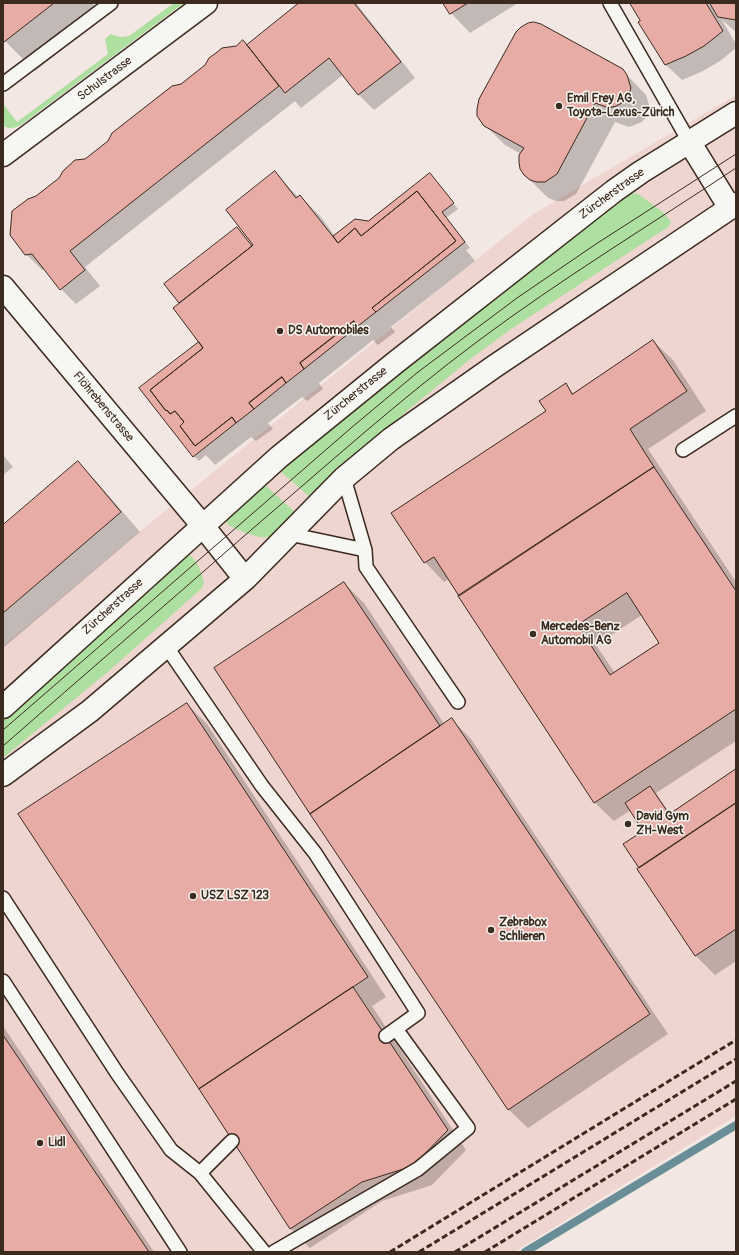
<!DOCTYPE html>
<html>
<head>
<meta charset="utf-8">
<style>
  body { margin:0 }
  #map { position:relative; width:739px; height:1255px; overflow:hidden; background:#f3e7e3; font-family:Pangolin,sans-serif }
  canvas { display:block }
  .frame { position:absolute; inset:0; border:4px solid #3b2a1e; pointer-events:none }
</style>
</head>
<body>
<div id="map">
<canvas width="739" height="1255"></canvas>
<div class="frame"></div>
</div>
<script>
const c = document.querySelector('canvas').getContext('2d');
c.lineJoin = 'round';
function fill(path, color) {
  c.fillStyle = color;
  c.fill(path, 'evenodd');
}
function trace(path, color, width, dash) {
  c.strokeStyle = color;
  c.lineWidth = width;
  c.lineCap = dash ? 'butt' : 'round';
  c.setLineDash(dash || []);
  c.stroke(path);
}
function label(font, color, halo, rows, align = 'center') {
  c.font = font + ' Pangolin,sans-serif';
  c.lineWidth = 3;
  c.setLineDash([]);
  c.textBaseline = 'middle';
  c.strokeStyle = halo;
  c.fillStyle = color;
  for (const [text, x, y, turn = 0] of rows) {
    c.save();
    c.translate(x, y);
    c.rotate((+turn || 0) * Math.PI / 180);
    c.textAlign = isNaN(turn) ? turn : align;
    if (halo) c.strokeText(text, 0, 0);
    c.fillText(text, 0, 0);
    c.restore();
  }
}
fill(new Path2D(`
  M736,95V1116L514,1252H3V646L155,519L533,214Z`), '#efd5d0');
fill(new Path2D(`
  M174,3H184L21,125C14,128 9,130 3,125V106L4,105L17,122L108,54L105,39L111,34C118,37 122,38 129,36Z
  M629,193L638,194L663,212L671,222L668,227L511,329L469,360L407,411L331,478L311,498L280,471L332,425Z
  M264,484L297,514C292,520 287,526 282,531C266,545 244,532 228,525L226,521L227,517Z
  M189,555C198,560 202,574 204,583L201,589L110,670L3,758V720L152,589L184,557Z`), '#addfa0');
fill(new Path2D(`
  M3,3H92L103,17L35,71L3,39Z
  M301,3H356L415,78L374,110L359,95L343,75L301,108L295,101L85,267L100,286L76,304L61,289L46,269L42,270L26,254L37,197L182,85L247,46Z
  M445,3H518L470,33L451,13Z
  M631,3H736V32L722,20L736,44V48L720,61L701,72L682,80L666,65L640,22L642,21Z
  M622,70L646,95L650,108L647,116L642,122L629,127L615,122L576,194L564,201H557L550,199L545,195L525,175L521,154L505,145L485,125Z
  M275,173L299,198L300,196L320,216L335,236L368,222L430,174L458,209L446,218L470,248L466,250L475,261L391,327L395,332L378,345L373,340L319,383L323,389L307,401L302,397L268,423L273,429L256,441L251,437L215,465L206,455L199,461L194,456L200,342L181,303L166,285L242,234L252,247Z
  M653,341L673,360L706,411L648,449L736,582V741L656,793L670,814L736,770V961L715,975L696,956L639,869L640,868L644,831L631,810L614,821L594,802L449,579L444,582L425,562L392,513L547,411L565,385L574,394ZM642,615L661,643L615,673L596,645Z
  M3,455L13,467L3,475Z
  M78,463L97,482L140,532L3,648V527Z
  M344,583L364,603L445,725L452,720L471,739L668,1034L528,1128L508,1109L216,669Z
  M187,704L207,724L386,997L372,1006L466,1150L432,1185L382,1201L310,1248L291,1229L20,815Z
  M3,1026L154,1252H3Z`), '#0003');
trace(new Path2D(`
  M525,1252L736,1125`), '#6a8e98', 8);
const building = new Path2D(`
  M3,3H54L4,42L3,41Z
  M299,3H354L401,62L358,95L329,58L285,93L247,45Z
  M443,3H468L450,14Z
  M630,3H706L723,31L704,46L686,56L665,65L638,22L640,21Z
  M710,3H736V20L718,17Z
  M534,22L541,24L623,69L627,75L631,88L628,96L622,103L616,106L609,108L595,103L557,174L545,182H537L530,180L524,175L520,169L519,162V155L524,148L484,126L477,116V109L479,99L516,32L521,27L528,23Z
  M243,40L279,86L70,251L85,270L60,290L32,254L25,255L10,235L12,211L28,199L36,196L59,178L63,171L75,160L85,159L108,141L112,133L172,86L181,84L205,65L209,58L216,53L222,48L236,46Z
  M275,171L296,198L300,195L338,243L355,228L361,236L417,191L456,241L372,308L376,312L358,326L354,321L300,363L304,369L286,383L282,377L249,403L254,409L236,423L232,417L195,446L180,426L184,422L175,411L170,414L167,410L166,411L150,390L203,348L173,308L252,246L253,245L226,210Z
  M430,173L454,203L442,212L465,242L376,312L372,308L456,241L417,191L361,236L355,228L338,243L333,236L355,219L368,221Z
  M237,227L252,246L179,303L164,284Z
  M354,321L358,326L304,369L300,363Z
  M653,340L687,391L630,429L654,467L459,596L434,557L424,563L391,513L546,411L539,401L566,383L572,394Z
  M199,342L203,348L150,390L166,411L167,410L170,414L175,411L184,422L180,426L195,446L232,417L236,423L193,457L139,388Z
  M282,377L286,383L254,409L249,403Z
  M78,461L121,512L3,613V525Z
  M654,467L736,591V709L594,803L458,596ZM627,593L659,643L610,675L578,625Z
  M344,582L440,726L310,814L214,668Z
  M187,703L368,977L199,1089L18,814Z
  M452,718L650,1014L508,1110L310,814Z
  M736,769V803L639,868L623,844L643,831L625,803L650,786L669,814Z
  M736,803V929L695,956L637,869Z
  M353,987L448,1130L413,1166L362,1182L290,1229L199,1089Z
  M3,1035L149,1252H3Z`);
fill(building, '#e7aca5');
trace(building, '#3b2a1e', 1);
const service = new Path2D(`
  M610,3L690,143
  M3,84L111,3
  M683,450L736,416
  M344,478L365,550L366,567L458,702
  M289,534L365,550
  M166,646L262,786L315,853L418,1013L386,1036
  M3,898L117,1073L171,1150L200,1173L232,1141
  M3,981L180,1252
  M200,1173L264,1252
  M274,1252L418,1169L468,1128L396,1029`);
const minor = new Path2D(`
  M3,155L206,3
  M3,287L203,526`);
const secondary = new Path2D(`
  M690,143L730,208
  M203,526L245,579
  M3,707L279,457L396,362L614,191L641,172L736,113
  M3,775L90,711L245,579L344,478L391,439L495,366L736,204`);
trace(service, '#3b2a1e', 16);
trace(minor, '#3b2a1e', 25);
trace(secondary, '#3b2a1e', 25);
trace(service, '#f6f6f2', 13);
trace(minor, '#f6f6f2', 22);
trace(secondary, '#f6f6f2', 22);
trace(new Path2D(`
  M3,730L351,428L418,372L517,298L596,244L736,154
  M3,746C85,674 169,602 251,530C326,466 399,400 478,341C561,279 650,225 736,168`), '#3b2a1e', 1);
trace(new Path2D(`
  M390,1252L736,1040
  M419,1252L736,1059
  M455,1252L736,1081
  M485,1252L736,1099`), '#3b2a1e', 3, [6, 3]);
for (const [x, y, r, color] of [
  [559,106,4,"#3b2a1e"],
  [280,331,4,"#3b2a1e"],
  [533,634,4,"#3b2a1e"],
  [628,824,4,"#3b2a1e"],
  [193,896,4,"#3b2a1e"],
  [491,930,4,"#3b2a1e"],
  [40,1143,4,"#3b2a1e"]
]) {
  const dot = new Path2D();
  dot.arc(x, y, r, 0, 2 * Math.PI);
  c.fillStyle = color;
  c.fill(dot);
  trace(dot, '#f6f6f2', 1.5);
}
label('12px', '#3b2a1e', '#f6f6f2', [
  ["Schulstrasse",105,79,-37],
  ["Zürcherstrasse",612,194,-36],
  ["Zürcherstrasse",356,394,-39],
  ["Flöhrebenstrasse",103,407,50],
  ["Zürcherstrasse",113,607,-42]
]);
label('bold 12px', '#3b2a1e', '#f6f6f2', [
  ["Emil Frey AG,",567,99],
  ["Toyota-Lexus-Zürich",567,113],
  ["DS Automobiles",288,331],
  ["Mercedes-Benz",541,627],
  ["Automobil AG",541,641],
  ["David Gym",636,817],
  ["ZH-West",636,831],
  ["USZ LSZ 123",201,896],
  ["Zebrabox",499,923],
  ["Schlieren",499,937],
  ["Lidl",48,1143]
], 'left');
</script>
</body>
</html>
